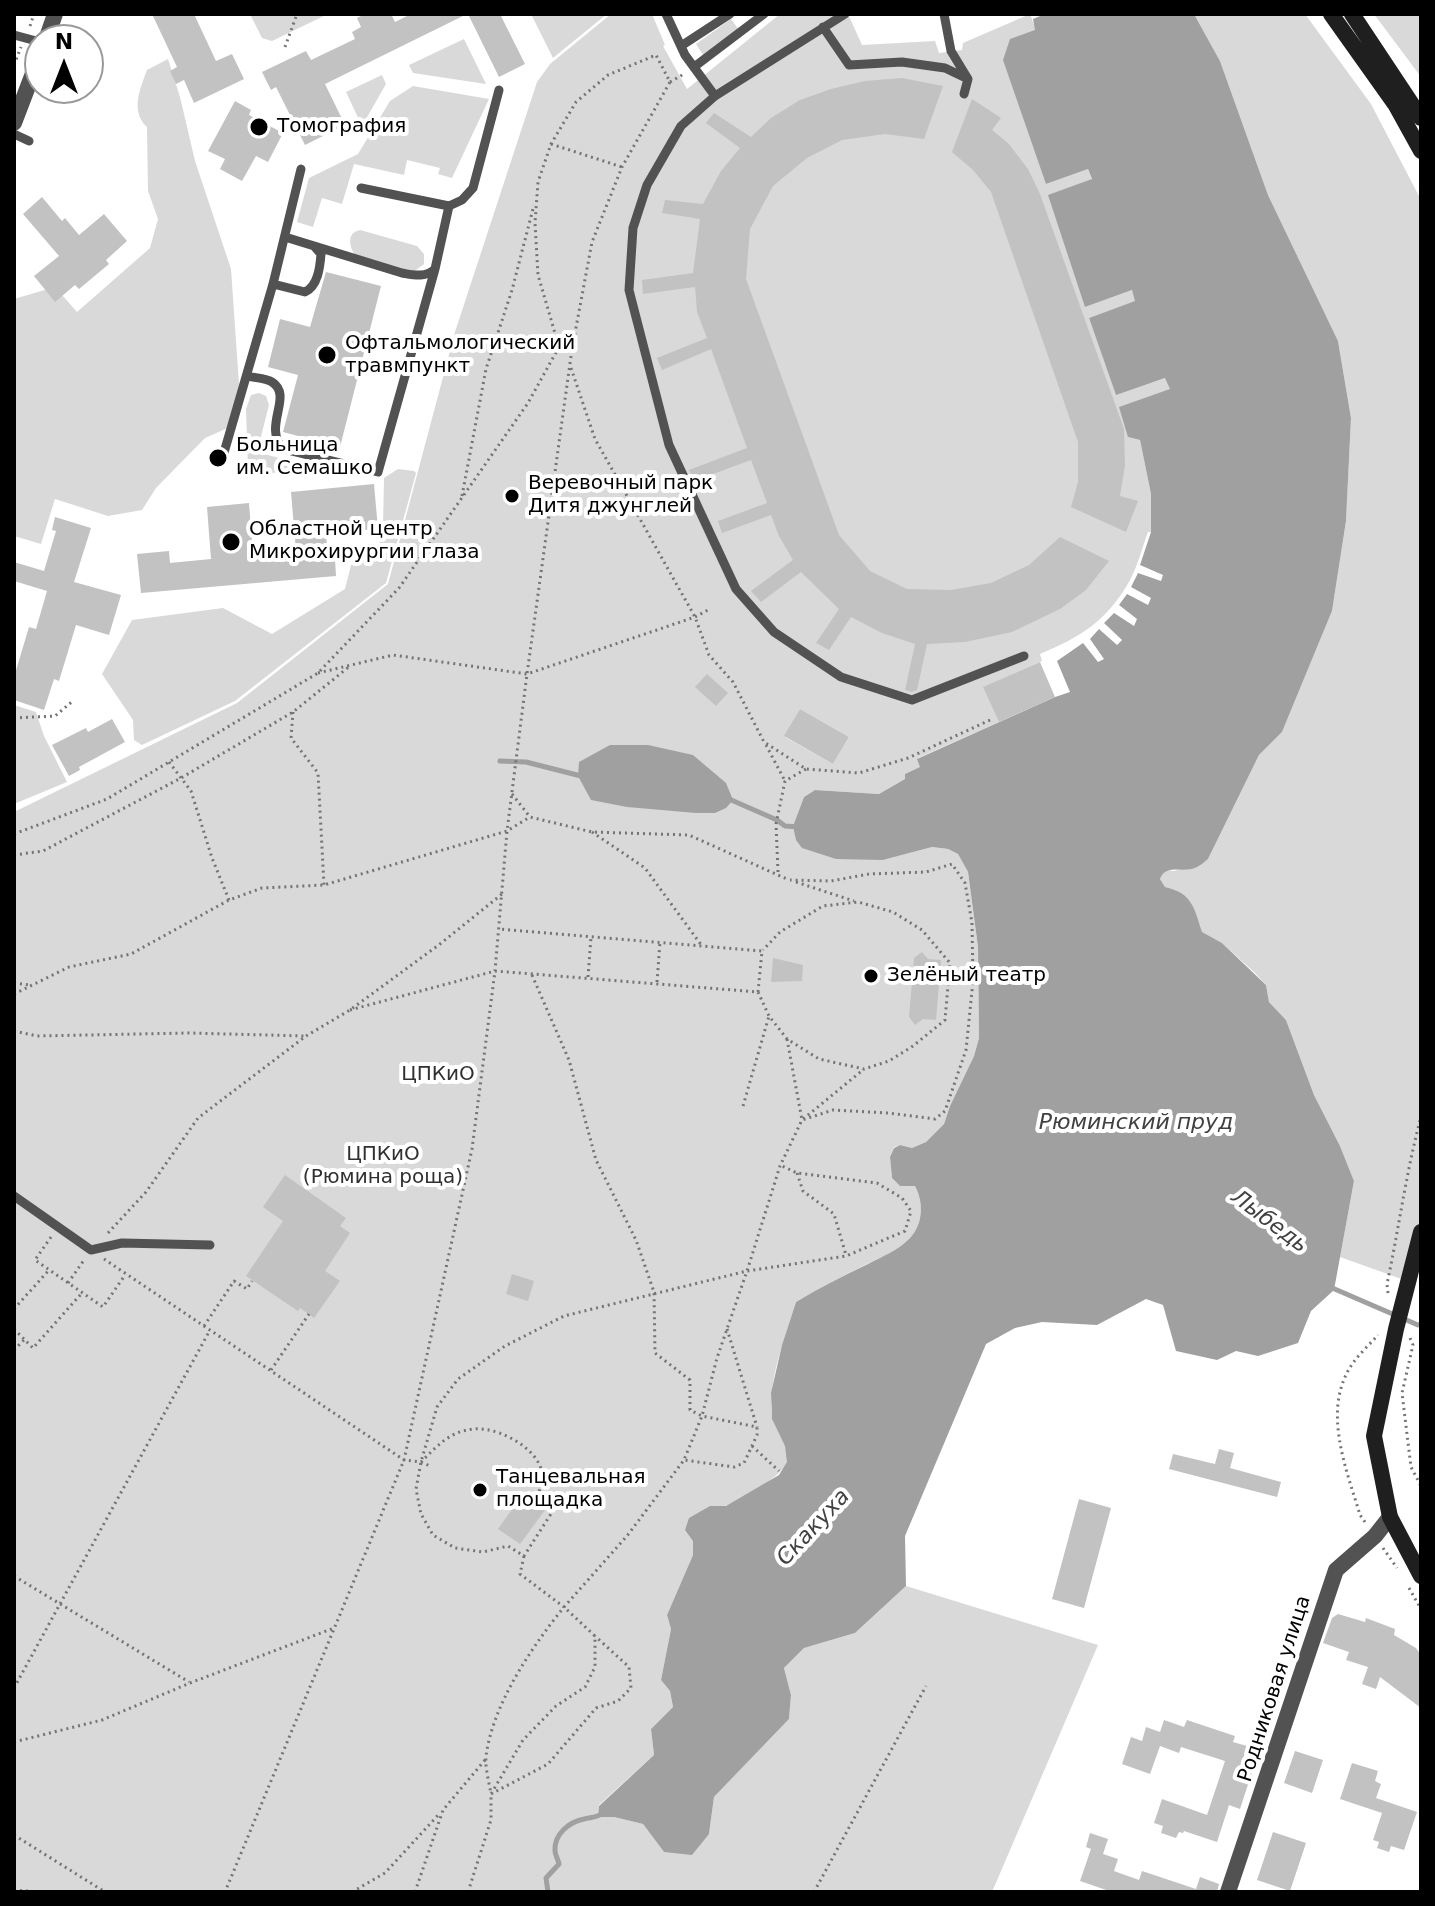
<!DOCTYPE html>
<html>
<head>
<meta charset="utf-8">
<style>
  body { margin:0 }
  #map { position:relative; width:1435px; height:1906px; overflow:hidden; background:#fff; font-family:"DejaVu Sans",sans-serif }
  canvas { display:block }
  .frame { position:absolute; inset:0; border:16px solid #000; pointer-events:none }
  .north { position:absolute; left:24px; top:24px; width:80px; height:80px; box-sizing:border-box; background:#fff; border:2px solid #999; border-radius:50%; rotate:0deg; font-size:22px; font-weight:700; line-height:32px; text-align:center; color:#000 }
  .north::after { content:''; display:block; margin:auto; width:28px; height:36px; background:#000; clip-path:polygon(50% 0,100% 100%,50% 72%,0 100%) }
</style>
</head>
<body>
<div id="map">
<canvas width="1435" height="1906"></canvas>
<div class="frame"></div>
<div class="north">N</div>
</div>
<script>
const c = document.querySelector('canvas').getContext('2d');
c.lineJoin = 'round';
function fill(path, color) {
  c.fillStyle = color;
  c.fill(path, 'evenodd');
}
function trace(path, color, width, dash) {
  c.strokeStyle = color;
  c.lineWidth = width;
  c.lineCap = dash ? 'butt' : 'round';
  c.setLineDash(dash || []);
  c.stroke(path);
}
function label(font, color, halo, rows, align = 'center') {
  c.font = font + ' "DejaVu Sans",sans-serif';
  c.lineWidth = 8;
  c.setLineDash([]);
  c.textBaseline = 'middle';
  c.strokeStyle = halo;
  c.fillStyle = color;
  for (const [text, x, y, turn = 0] of rows) {
    c.save();
    c.translate(x, y);
    c.rotate((+turn || 0) * Math.PI / 180);
    c.textAlign = isNaN(turn) ? turn : align;
    if (halo) c.strokeText(text, 0, 0);
    c.fillText(text, 0, 0);
    c.restore();
  }
}
fill(new Path2D(`
  M250,14H328L272,41L262,38Z
  M531,14H607L553,58Z
  M611,14H652L665,45L663,46L687,89L780,14H848L862,45L935,41L939,53L962,50L963,43L1030,14L1036,30L1046,184L1088,169L1092,180L1085,307L1132,290L1136,301L1089,318L1116,394L1166,378L1171,390L1128,437L1140,440L1151,494V532H1148C1142,548 1138,565 1130,580C1108,620 1081,637 1040,654L1042,661L984,687L999,722L918,758L921,767L905,774V779L879,794L815,790L804,797L793,826L883,860L932,847L948,849L958,854L968,872L978,947L979,1038L974,1056L950,1106L944,1124L926,1142L912,1148L900,1145L894,1147L890,1157L892,1178L900,1186H915C924,1203 923,1224 910,1238C900,1250 881,1257 867,1264C843,1276 819,1288 796,1302C786,1334 767,1383 772,1416C775,1431 791,1446 787,1462C784,1475 741,1500 728,1505C723,1507 716,1506 710,1506L693,1541V1555L667,1615L671,1629L661,1680L670,1691L673,1707L651,1729L654,1755L599,1805L598,1816L614,1817L643,1824L664,1852L709,1834L714,1797L789,1719L791,1695L784,1668L804,1648L855,1633L906,1586L1098,1645L992,1892H14V812L237,703L388,584L455,332L537,82L550,64ZM800,709L849,737L833,764L785,737Z
  M1194,14H1305L1371,104L1421,200V1232L1407,1281L1340,1257L1354,1181L1340,1146L1314,1095L1286,1020L1269,1002L1266,985L1255,973L1222,943L1201,932C1195,908 1191,893 1165,887L1160,879L1161,874L1166,870L1174,871L1208,859L1259,755L1282,732L1332,611L1346,521L1351,418L1338,341L1268,195L1220,61Z
  M1374,14H1421V77Z
  M731,19L739,30L703,55L696,44Z
  M464,39L486,84L413,73L409,65Z
  M168,59L180,97L195,161L231,269L239,384L230,427L205,438L156,488L142,510L108,516L55,499L41,544L14,536V299L55,287L77,312L150,248L158,219L148,191L147,127C130,111 140,89 147,70Z
  M382,75L386,84L362,126L346,92Z
  M413,86L489,99L452,178L438,174L440,168L407,160L404,175L354,164L342,204L322,198L313,227L297,222L309,178L358,154L390,101Z
  M360,230L417,246L424,254V264L416,270H407L354,254C349,244 347,233 360,230Z
  M259,393L266,396L269,405L257,452L305,465L306,468L302,471L256,474L248,468L246,409L251,395Z
  M398,469L414,471L416,473L386,583L235,701L142,745L134,740L133,720L102,674L132,620L223,608L272,634L345,589L351,565L378,550L383,527L384,478Z
  M14,705L36,712L44,736L67,782L14,804Z`), '#d9d9d9');
fill(new Path2D(`
  M1045,14H1194L1220,61L1268,195L1338,341L1351,418L1346,521L1332,611L1282,732L1259,755L1208,859C1204,862 1201,865 1197,867C1183,874 1166,863 1160,879L1165,887C1192,893 1194,907 1202,932L1222,943L1266,985L1269,1002L1286,1020L1314,1095L1340,1146L1354,1181L1334,1290L1311,1311L1298,1343L1258,1356L1236,1351L1217,1360L1176,1351L1163,1305L1146,1299L1097,1325L1042,1322L1015,1328L986,1344L905,1536L906,1586L855,1633L804,1648L784,1668L791,1695L789,1719L714,1797L709,1834L692,1855L664,1852L643,1824L614,1817H598L599,1806L654,1755L651,1729L673,1707L670,1691L661,1680L671,1629L667,1615L693,1555V1541L685,1530L689,1518L710,1506H726L779,1475L787,1462L785,1446L772,1419L771,1393L782,1345L796,1302C819,1288 843,1276 868,1264C881,1257 899,1250 910,1238C923,1224 924,1203 915,1186H900L892,1178L890,1157L894,1148L900,1145L912,1148L926,1142L944,1124L950,1106L974,1056L979,1038L978,947L968,872L958,854L948,849L932,847L883,860L836,859L802,848L796,840L793,826L804,797L815,790L879,794L905,779V774L920,767L917,759L1055,697L1070,692L1057,661L1083,643L1098,662L1104,659L1090,639L1099,629L1117,645L1122,640L1104,623L1114,613L1134,626L1137,619L1119,605L1127,594L1148,605L1151,598L1131,587L1138,573L1161,581L1163,575L1140,565L1151,532V494L1140,440L1128,437L1119,407L1170,389L1165,378L1116,395L1089,318L1135,301L1132,290L1085,307L1048,195L1092,179L1088,169L1046,184L1003,60L1010,39L1035,30L1033,19Z
  M610,745H648L693,755L726,783L733,800L726,808L715,813H696L627,807L591,800L578,776L579,762Z`), '#a0a0a0');
trace(new Path2D(`
  M500,761L526,762L581,776
  M729,799L777,820L785,826L800,827
  M1330,1287L1418,1325L1421,1324
  M548,1892L546,1878L559,1864C558,1859 555,1855 555,1851C554,1834 569,1822 584,1819C592,1817 596,1818 603,1813`), '#a0a0a0', 5);
fill(new Path2D(`
  M152,14H194L216,61L232,54L244,79L194,103L184,80L176,84L170,71L177,67Z
  M365,14H391L395,22L411,14H467L325,84L345,125L305,145L276,87L271,90L262,72L306,51L311,60L355,39L352,32L361,27L357,18Z
  M468,14H500L525,64L499,77Z
  M902,78L943,86L924,139L885,134L842,140L807,158L773,186L750,229L746,279L839,535L870,571L907,589L951,590L991,583L1029,565L1060,537L1109,561L1086,590L1060,609L1012,632L965,642L927,644L917,690L912,692L905,690L915,644L882,633L851,617L829,650L816,643L839,609L801,572L761,602L751,591L793,560L779,536L771,515L722,533L718,521L767,503L751,460L694,481L689,470L747,448L711,349L662,370L657,358L707,338L697,312L695,287L643,294L642,280L693,273L700,219L662,213L665,200L703,204L721,171L740,148L706,123L714,113L751,137L771,118L800,100L831,89L865,81Z
  M972,99L1001,118L992,130L1008,143L1028,169L1040,194L1124,429L1125,465L1120,496L1138,501L1126,532L1071,507L1078,482V442L991,192L973,170L952,152Z
  M235,101L251,110L249,115L283,133L268,162L256,156L242,181L220,169L225,159L208,151Z
  M42,197L62,221L65,218L79,235L104,214L127,241L106,260L109,264L79,289L75,285L55,302L34,276L59,256L23,214Z
  M326,272L381,286L340,447L283,432L298,375L268,367L280,319L310,327Z
  M374,484L378,529L326,533L328,560L335,559L336,576L141,593L137,554L169,551L170,563L211,559L207,507L249,503L253,555L296,551L291,492Z
  M55,517L91,528L74,582L121,595L109,635L76,625L59,681L54,679L44,710L14,700V677L29,627L36,629L47,591L14,581V562L44,571L56,531L52,530Z
  M1040,662L1055,697L999,722L983,687Z
  M707,674L728,693L716,706L695,687Z
  M800,709L849,737L833,764L784,736Z
  M112,719L125,742L79,767L80,770L69,776L52,745L86,728L88,732Z
  M922,952L928,959L941,960L936,1020L923,1019L915,1025L909,1017L914,958Z
  M773,958L803,965L802,981L771,982Z
  M285,1175L346,1218L340,1226L350,1233L325,1271L340,1281L314,1318L300,1308L298,1311L246,1276L283,1221L263,1207Z
  M512,1274L534,1281L528,1301L506,1294Z
  M1219,1449L1234,1453L1230,1468L1281,1482L1277,1497L1169,1469L1173,1454L1215,1464Z
  M526,1490L548,1506L520,1544L498,1529Z
  M1079,1499L1111,1508L1084,1608L1052,1599Z
  M1338,1614L1365,1622L1366,1618L1395,1629L1394,1635L1416,1648L1421,1655V1708L1380,1677L1376,1689L1362,1684L1368,1667L1346,1660L1349,1652L1323,1643L1332,1618Z
  M1164,1720L1184,1727L1187,1720L1235,1736L1233,1742L1247,1746L1243,1759L1255,1763L1240,1809L1229,1805L1217,1842L1184,1831L1183,1833L1179,1832L1176,1838L1161,1833L1163,1826L1154,1823L1162,1799L1207,1815L1225,1761L1181,1747L1179,1753L1160,1746L1150,1774L1122,1764L1131,1737L1142,1741L1146,1727L1160,1732Z
  M1295,1751L1323,1760L1312,1793L1284,1783Z
  M1352,1763L1378,1771L1375,1781L1381,1784L1376,1798L1417,1812L1404,1850L1391,1846L1389,1852L1377,1848L1379,1842L1373,1840L1382,1813L1340,1799Z
  M1273,1832L1306,1843L1290,1891L1257,1880Z
  M1090,1833L1108,1839L1103,1854L1118,1859L1114,1871L1139,1880L1142,1871L1196,1889L1200,1877L1219,1884L1217,1892H1112L1080,1881L1091,1849L1086,1847Z`), '#c2c2c2');
trace(new Path2D(`
  M30,26L34,14
  M285,47L297,14
  M14,65L21,47
  M670,82L684,74
  M551,144L622,167
  M571,368L595,439L695,617L709,655L733,682L764,742L806,769L859,773L908,758L990,720
  M462,496L486,369L512,290L534,205
  M318,673L393,655L527,674L695,617L708,610
  M293,712L291,738L318,773L324,885
  M14,718L55,716L74,700
  M766,745L785,781
  M169,762L191,791L212,858L229,900
  M512,794L530,817L592,832L689,835L789,880
  M592,832L645,868L702,946
  M14,834L107,799L318,673L399,588L528,403L559,347L538,275L535,223L538,182L551,144L576,102L608,75L656,55L670,82L622,167L592,242L572,349L527,674L507,831L495,971L472,1149L404,1460L225,1892
  M14,855L43,851L181,778L293,712L350,666
  M778,872L776,824L785,781L806,769
  M796,882L854,901
  M532,975L569,1060L596,1160L636,1240L654,1292L655,1353L690,1380V1410L702,1416L757,1427V1435L744,1463L734,1467L684,1460
  M588,977L591,937
  M657,982L660,942
  M14,983L30,985
  M758,992L769,1016L787,1039L819,1059L864,1069L889,1061L913,1046L945,1020L950,963L922,930L893,912L858,902L823,906L780,932L763,950
  M14,994L69,967L131,954L229,900L262,888L324,885L507,831L530,817
  M350,1010L495,971L758,992L762,951L499,929
  M14,1031L37,1036L189,1033L306,1036
  M787,1039L802,1120L833,1110L888,1113L935,1119L945,1111L966,1050L973,981L972,923L965,883L952,864L926,872L869,874L831,881L790,880
  M743,1106L769,1016
  M797,1173L803,1191L834,1214L846,1255
  M108,1233L146,1192L198,1118L306,1036L350,1010L440,944L502,894
  M51,1237L35,1260L103,1307L125,1275
  M104,1259L404,1460L421,1462C437,1446 450,1431 474,1429C503,1426 559,1459 538,1493L556,1506L524,1556L508,1546L483,1552L455,1548L433,1535L421,1514L416,1489L421,1462L437,1407L458,1379L505,1346L564,1316L747,1271L780,1166L802,1120L864,1069
  M68,1283L84,1260
  M1388,1293L1387,1284C1399,1228 1406,1172 1421,1117
  M14,1309L49,1270
  M204,1326L234,1281L247,1289L252,1281
  M14,1329L33,1348L82,1293
  M727,1329L757,1427
  M1410,1338L1413,1345L1402,1393L1411,1467L1421,1486
  M14,1350L25,1339
  M271,1370L309,1314
  M752,1446L779,1471
  M421,1462L430,1466
  M1365,1522L1360,1515C1346,1468 1321,1408 1353,1363C1360,1353 1370,1344 1378,1335
  M1383,1548L1397,1568
  M524,1556L520,1574L564,1607C531,1648 493,1704 486,1756C485,1768 489,1782 491,1794L548,1764L596,1708L618,1701L631,1688L629,1667L595,1636
  M14,1576L189,1682
  M1409,1588L1421,1609
  M14,1688L210,1330
  M14,1742L102,1720L190,1683L334,1628
  M14,1835L105,1892
  M14,1890L39,1892
  M352,1892L385,1873L440,1813
  M415,1892L443,1810L485,1760
  M468,1892L491,1820V1794L523,1740L556,1706L585,1687L595,1667V1636L564,1607L627,1536L684,1460L702,1416L717,1358L747,1271L846,1256L905,1231L911,1211L902,1198L877,1183L797,1173L782,1166
  M814,1892L926,1686`), '#747474', 3, [2, 4]);
trace(new Path2D(`
  M666,14L685,55L715,96
  M845,14L715,96L681,126L647,185L633,228L629,290L669,445L736,589L774,632L841,677L912,700L1024,656
  M944,14L951,51L968,79L964,94
  M823,27L849,65L902,62L945,68L968,79
  M14,35L40,42
  M681,46L730,14
  M694,67L764,14
  M14,134L29,141
  M361,188L449,206L462,200L473,188L499,90
  M285,237L402,273C414,275 425,278 435,269L449,206
  M273,284L305,292C318,286 320,267 321,254L314,246
  M247,376C254,378 266,378 272,382C294,396 262,426 283,449L378,472L435,269
  M223,456L273,284L301,169
  M14,1196L91,1250L122,1243L210,1245`), '#525252', 9);
trace(new Path2D(`
  M46,40L55,14
  M14,123L40,55
  M1228,1892L1336,1570L1375,1536L1390,1517`), '#525252', 16);
trace(new Path2D(`
  M1331,14L1395,104L1421,151
  M1352,14L1421,118
  M1421,1232L1396,1329L1374,1436L1390,1517L1421,1576`), '#1f1f1f', 16);
for (const [x, y, r, color] of [
  [259,127,10,"#000"],
  [327,355,10,"#000"],
  [218,458,10,"#000"],
  [512,496,8,"#000"],
  [231,542,10,"#000"],
  [871,976,8,"#000"],
  [480,1490,8,"#000"]
]) {
  const dot = new Path2D();
  dot.arc(x, y, r, 0, 2 * Math.PI);
  c.fillStyle = color;
  c.fill(dot);
  trace(dot, '#fff', 3);
}
label('20px', '#000', '#fff', [
  ["Томография",277,127],
  ["Офтальмологический",345,344],
  ["травмпункт",345,367],
  ["Больница",236,446],
  ["им. Семашко",236,469],
  ["Веревочный парк",528,484],
  ["Дитя джунглей",528,507],
  ["Областной центр",249,530],
  ["Микрохирургии глаза",249,553],
  ["Зелёный театр",887,976],
  ["Танцевальная",496,1478],
  ["площадка",496,1501]
], 'left');
label('20px', '#303030', '#fff', [
  ["ЦПКиО",438,1075],
  ["ЦПКиО",383,1155],
  ["(Рюмина роща)",383,1178]
]);
label('20px', '#000', '#fff', [
  ["Родниковая улица",1275,1689,-72]
]);
label('italic 22px', '#414141', '#fff', [
  ["Рюминский пруд",1136,1123],
  ["Лыбедь",1269,1222,37],
  ["Скакуха",814,1528,-47]
]);
</script>
</body>
</html>
